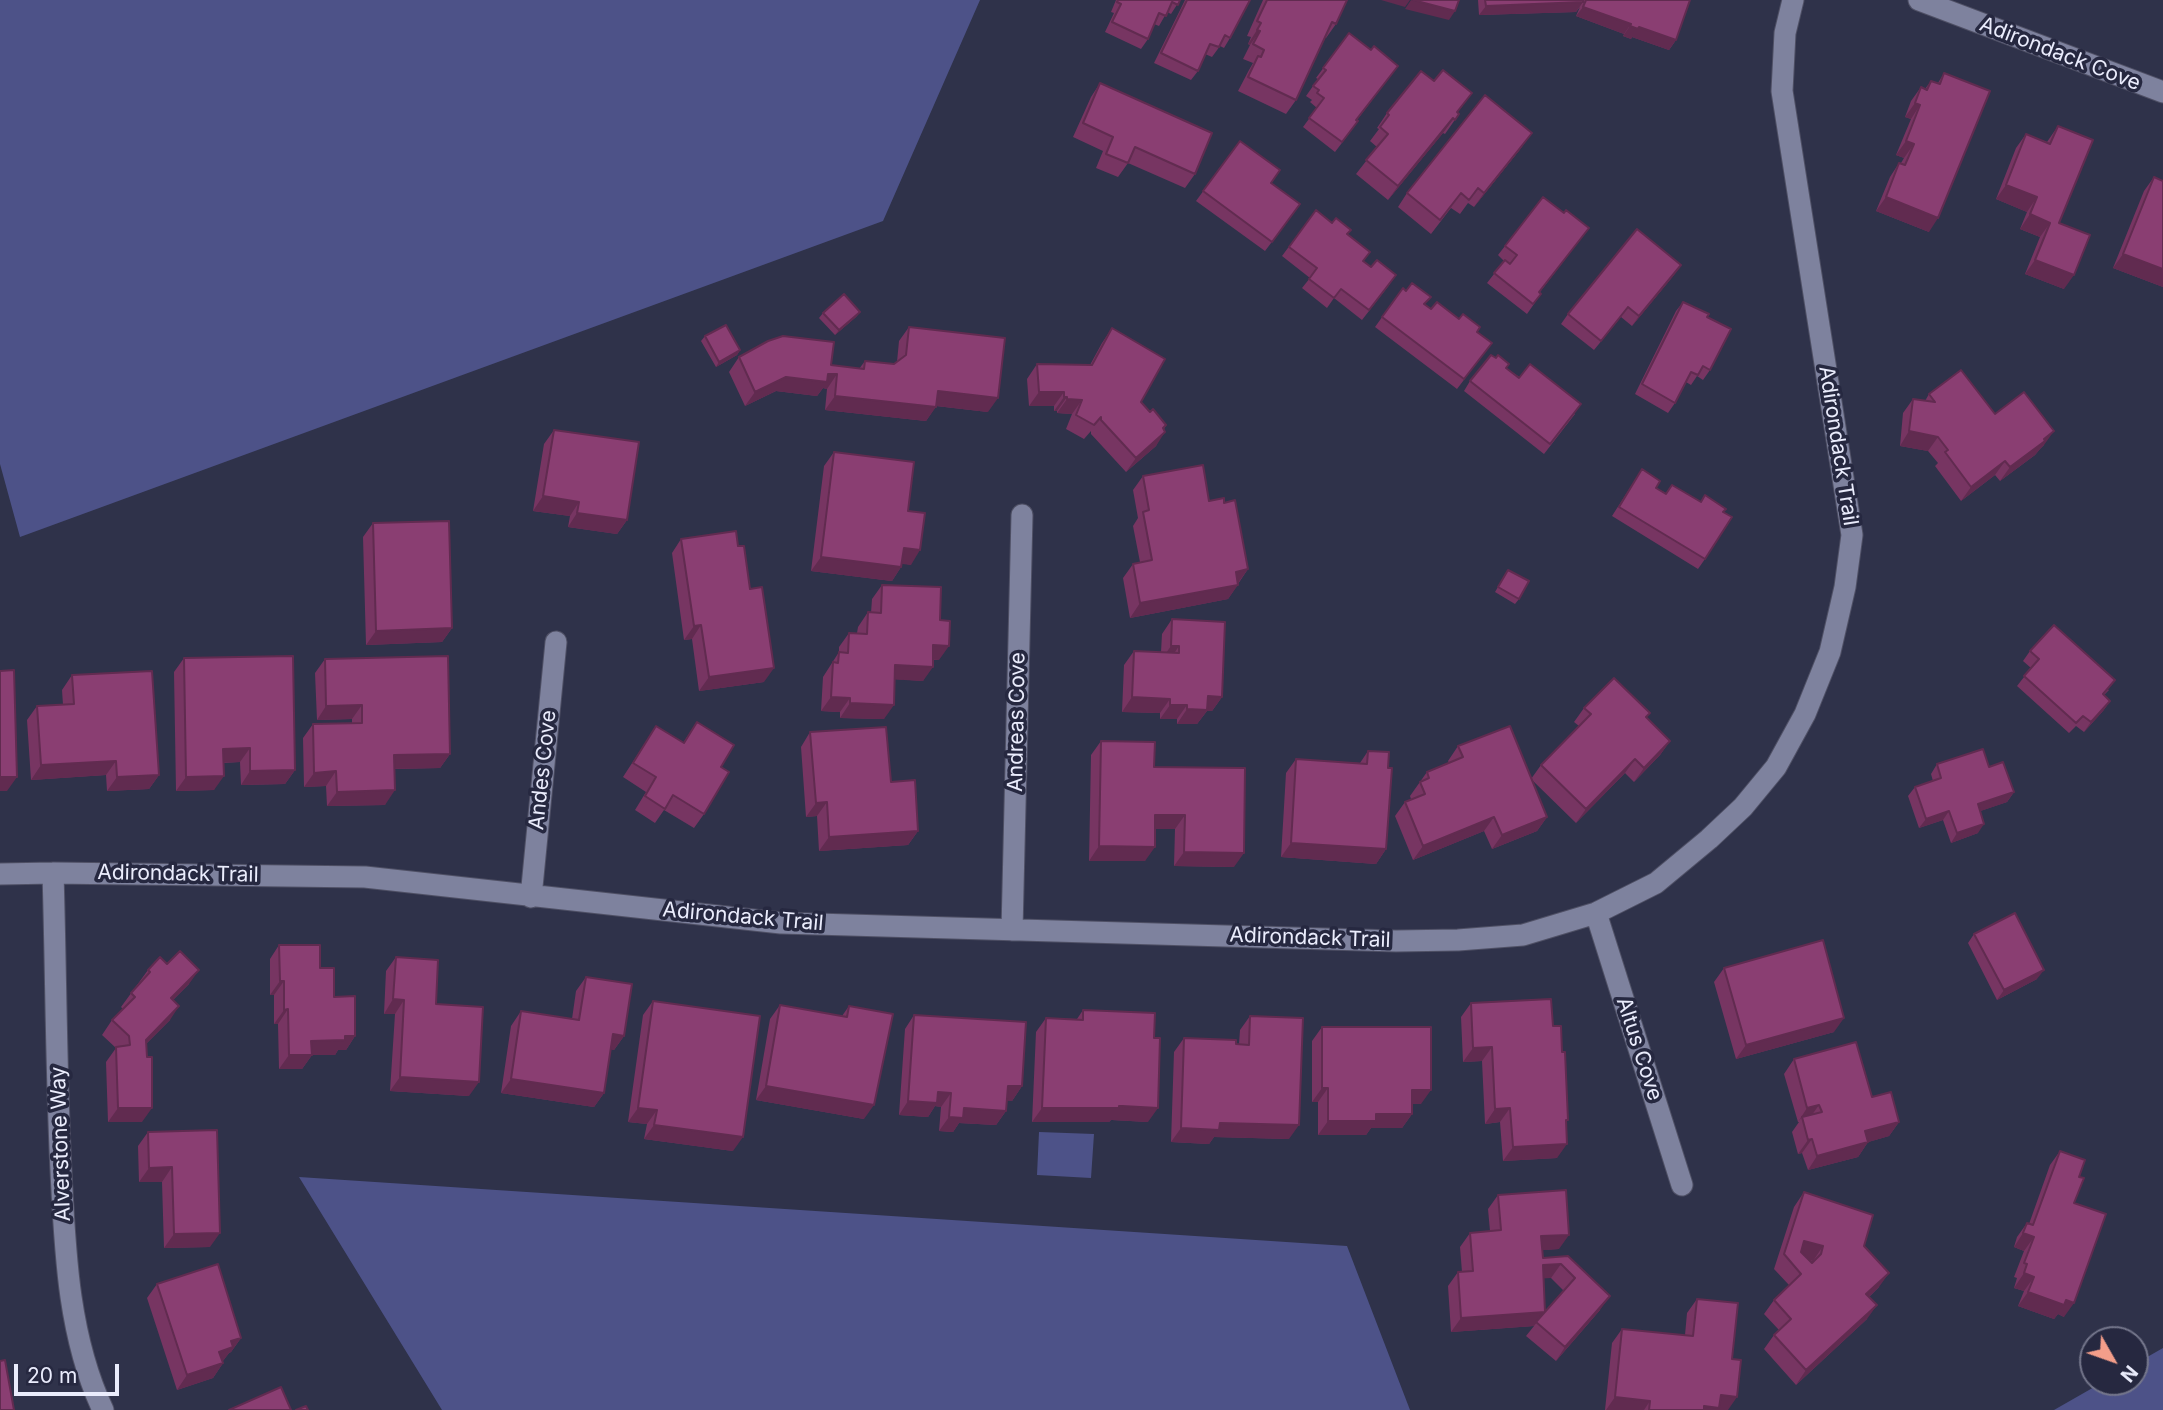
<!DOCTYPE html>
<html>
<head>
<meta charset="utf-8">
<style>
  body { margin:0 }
  #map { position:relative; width:2163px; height:1410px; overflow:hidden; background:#2f324a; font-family:Inter,sans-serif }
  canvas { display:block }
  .north { position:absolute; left:2079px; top:1326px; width:70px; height:70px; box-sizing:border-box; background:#262840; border:2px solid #74768b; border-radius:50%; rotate:130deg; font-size:19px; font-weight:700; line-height:28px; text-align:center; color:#eaecfc }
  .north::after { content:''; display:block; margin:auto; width:24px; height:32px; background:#f49e8a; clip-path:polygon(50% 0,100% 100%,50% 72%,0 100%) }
  .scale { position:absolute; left:14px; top:1364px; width:105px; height:32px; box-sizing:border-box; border:4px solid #eaecfc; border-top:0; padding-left:9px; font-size:21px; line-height:24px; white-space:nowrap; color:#eaecfc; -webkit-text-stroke:5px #262840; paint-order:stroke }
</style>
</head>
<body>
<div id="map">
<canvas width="2163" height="1410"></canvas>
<div class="north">N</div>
<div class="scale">20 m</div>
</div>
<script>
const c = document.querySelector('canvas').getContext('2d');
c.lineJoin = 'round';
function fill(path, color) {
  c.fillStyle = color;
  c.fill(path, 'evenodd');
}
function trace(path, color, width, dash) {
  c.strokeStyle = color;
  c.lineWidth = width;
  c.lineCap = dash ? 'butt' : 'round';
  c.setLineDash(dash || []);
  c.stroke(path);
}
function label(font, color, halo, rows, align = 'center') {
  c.font = font + ' Inter,sans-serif';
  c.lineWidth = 7;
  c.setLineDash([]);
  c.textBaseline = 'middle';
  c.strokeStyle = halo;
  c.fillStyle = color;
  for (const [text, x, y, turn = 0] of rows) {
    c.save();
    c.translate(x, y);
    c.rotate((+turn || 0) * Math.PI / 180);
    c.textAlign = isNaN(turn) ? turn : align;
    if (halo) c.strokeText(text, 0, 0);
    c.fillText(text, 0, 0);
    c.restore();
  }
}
fill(new Path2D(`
  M0,0H980L883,221L20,537L0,464Z
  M1039,1132L1094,1134L1091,1178L1037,1175Z
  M299,1177L1347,1246L1410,1410H442Z
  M2163,1348V1410H2054L2103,1382H2135V1364Z`), '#4d5288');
const minor = new Path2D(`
  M1919,0L2163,92
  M53,873C56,972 56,1071 61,1171C65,1250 68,1336 103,1410
  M0,874L53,873L365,877L781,923L1396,941L1458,940L1523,935L1596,913L1656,883L1709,839L1743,807L1776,767L1805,714L1830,652L1845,587L1852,535L1782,91L1785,33L1793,0
  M531,897L556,642
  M1596,913L1682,1185
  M1012,930L1022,515`);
trace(minor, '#4f5065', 23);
trace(minor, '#7e829e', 21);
fill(new Path2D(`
  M1116,0H1180L1171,14L1167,12L1159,26L1154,24L1148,39L1141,49L1105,32L1114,13L1111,12Z
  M1185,0H1250L1230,38L1224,48L1220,46L1212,57L1205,54L1198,71L1191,80L1154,63Z
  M1263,0H1347L1336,24L1326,38H1325L1296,100L1286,114L1238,91L1249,70L1253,63L1243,59L1250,45L1248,44L1251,37L1247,36Z
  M1478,0H1690L1676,40L1669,50L1632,37L1631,39L1623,36L1624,34L1576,16L1580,7L1576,12L1479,15Z
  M1349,33L1371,50L1398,66L1357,120L1351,131L1335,152L1303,127L1317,108L1310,102L1312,100L1306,96L1318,79L1316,78Z
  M1944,73L1929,232L1876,211L1890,177L1899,163H1901L1904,158L1896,155L1911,119L1905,117L1911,101L1921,87L1925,89L1931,81L1938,83Z
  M1100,83L1195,174L1185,188L1128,163L1118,177L1096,168L1103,151L1073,137L1091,97Z
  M1387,113H1457L1459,114L1445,134L1443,133L1388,200L1356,174L1377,147L1370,141L1379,129L1377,128Z
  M2058,126L2059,223L2064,289L2025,274L2040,237L2020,229L2027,212L1996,199L2016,148L2026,134L2047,142Z
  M1240,141L1293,214L1265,251L1196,201Z
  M1522,147L1474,207L1468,203L1460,214L1451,208L1431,234L1398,207L1407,193Z
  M2154,177L2163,181V287L2113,268L2144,191Z
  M1316,210L1348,235L1364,262L1390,284L1362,320L1334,298L1327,308L1302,288L1310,278L1282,256Z
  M1564,213L1589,228L1540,292L1541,294L1527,314L1487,283L1504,261L1498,255L1505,246Z
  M1674,275L1632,326L1621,317L1594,350L1561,324L1568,314Z
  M1403,288L1431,309L1477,332L1492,343L1457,389L1375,327Z
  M1683,302L1707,317L1710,370L1703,380L1697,376L1691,385L1686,382L1675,403L1668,413L1635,394L1676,311Z
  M860,312L856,317L835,335L819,318L823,313Z
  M909,327L988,412L936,406L926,421L825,410L827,389L823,388L817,396L776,391L745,406L729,372L739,357L859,369L865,361L894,364L897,362L899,341Z
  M1112,328L1141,402L1150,412L1166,425L1156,446L1126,472L1091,434V431L1084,439L1066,429L1072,414L1057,413V411H1054V406H1029L1027,379L1037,364L1090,365L1102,343Z
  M705,336L740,350L737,355L716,367L701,341Z
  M1506,368L1575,414L1544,454L1464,391L1470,381Z
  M1929,394L1995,414L2044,445L2040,449L2035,455L2000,481L1995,475L1961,501L1935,466L1938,463L1928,451L1900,446L1903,413L1913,399L1925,401Z
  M554,430L627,520L617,534L568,527L570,516L533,511L544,444Z
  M834,452L908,511L911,565L902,563L901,567L892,581L811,571L824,466Z
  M1642,469L1656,488L1666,493L1672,485L1700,502L1723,512L1705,559L1698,569L1612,516Z
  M1143,476L1209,501L1224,503L1248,569L1228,599L1130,618L1123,578L1133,564L1140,562L1133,526L1138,518L1133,490Z
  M373,523L452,628L442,642L366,645L363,537Z
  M681,539L738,546L764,682L699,691L692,639L684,640L672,553Z
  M1508,570L1519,599L1515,604L1495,592Z
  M882,585L939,660H933L923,681L895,679L884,719L840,718V712L821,711L823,677L839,652V647L849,633H857L858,627L868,612L871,613L872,599Z
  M1172,619L1222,697L1212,711H1207L1197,724H1177V719H1160V713L1122,712L1124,665L1134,651L1161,652L1162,634Z
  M2030,651L2109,690L2104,695L2110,701L2103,711L2084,732L2076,726L2069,733L2017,686L2031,668L2023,661Z
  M184,658L295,770L285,784L241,785L240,762L223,763L214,790L176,791L174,672Z
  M325,659L450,754L440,768L394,769L385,805L327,806L326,786L304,787L303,738L313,724L352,723V719L317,720L315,673Z
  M72,675L159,775L149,789L107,791L106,775L31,780L27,720L37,706L63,705L62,690Z
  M1584,708L1647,718L1670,741L1660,755L1634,782L1625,773L1576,823L1531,779L1547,817L1537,831L1492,849L1484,831L1413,860L1395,816L1405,802L1411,799L1410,796L1427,772L1449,763L1448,761L1458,746L1531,779L1541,765L1579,726L1574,722Z
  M697,722L721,767L704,814L694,828L664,810L655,823L635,810L646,792L623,777L656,726L683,743Z
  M810,732L891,782L918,831L908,845L819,851L817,816L806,817L801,747Z
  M1101,741L1154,767L1234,867L1174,866L1175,829H1155L1145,861H1089L1091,755Z
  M1368,751L1388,768L1386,849L1376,864L1281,857L1286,773L1296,759L1360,763Z
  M1937,764L2014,792L2007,802L1980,811L1978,833L1951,843L1943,820L1919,828L1908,796L1915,787L1933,781L1931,774Z
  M1974,934L2037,979L1997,1000L1968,943Z
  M279,945L320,968L355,1036L346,1050H338L335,1055H312L302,1069H279L278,1024H274V995H270V959Z
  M396,957L436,1004L469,1096L390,1091L395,1014H384L386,971Z
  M1724,968L1834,1032L1736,1059L1714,982Z
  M148,970L189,984L173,1000L170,1020L146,1044L142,1122H108L106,1062L116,1048L102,1035L112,1020L123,1009L121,1007Z
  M586,977L624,1036L614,1050L611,1049L604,1093L594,1107L501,1093L511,1026L521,1011L572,1019L576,991Z
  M653,1001L733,1151L644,1139L647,1124L628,1122L643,1015Z
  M1471,1003L1553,1026L1566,1123L1557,1158L1503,1161L1500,1122L1485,1124L1482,1061L1463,1062L1461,1017Z
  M780,1005L842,1016L849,1006L864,1119L756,1100L770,1019Z
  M1083,1010L1148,1122L1112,1120H1111L1109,1122H1032L1036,1032L1046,1018L1077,1019Z
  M914,1015L1022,1086L1012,1101L1007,1100L1006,1111L996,1125L959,1123L953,1132L939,1131L941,1107L935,1106L928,1117L899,1115L905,1029Z
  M1250,1016L1289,1139L1214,1137L1209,1144L1171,1142L1174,1052L1184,1038L1239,1044L1240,1030Z
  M1322,1027L1421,1104H1412V1114L1402,1128H1371L1366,1135H1318V1102H1312V1041Z
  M1794,1059L1872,1097L1899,1122L1889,1136L1868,1142L1858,1157L1808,1170L1802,1153L1798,1154L1792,1132L1799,1122H1798L1784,1074Z
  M217,1130L210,1247L164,1248L162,1182H139L138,1146L148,1132Z
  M2060,1151L2079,1177L2074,1203L2064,1317L2058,1314L2054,1319L2018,1306L2024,1291L2014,1288L2017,1278L2014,1277L2024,1251L2014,1247L2017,1237L2027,1223L2029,1224L2050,1165Z
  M1804,1192L1864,1246L1879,1287L1869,1297L1867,1319L1796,1385L1764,1349L1774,1335L1779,1330L1764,1314L1774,1300L1789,1285L1774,1269L1794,1207Z
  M1498,1195L1559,1249L1542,1250L1543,1258L1568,1256L1600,1310L1556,1361L1526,1336L1534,1326L1451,1332L1448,1286L1458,1272H1462L1460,1247L1470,1233L1490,1231L1488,1209ZM1543,1278H1551L1564,1291L1545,1312Z
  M157,1284L241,1338L231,1352L229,1353L222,1362L223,1363L213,1378L177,1390L147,1298Z
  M1697,1299L1732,1359L1728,1410H1605L1612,1343L1622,1329L1685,1335L1687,1313Z`), '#773562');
fill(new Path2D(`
  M1381,0H1410L1405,7Z
  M1411,0L1455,11L1449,20L1405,9Z
  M1583,2L1576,12L1479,15L1486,6Z
  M1583,7L1631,24L1624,34L1576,16Z
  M1630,26L1639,27L1676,40L1669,50L1632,37L1631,39L1623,36Z
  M1257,30L1260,31L1250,45L1248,44Z
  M1472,93L1443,133L1388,200L1398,186Z
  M1915,103L1920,105L1911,119L1905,117Z
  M1532,133L1522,147L1474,207L1484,193Z
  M1906,141L1914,144L1904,158L1896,155Z
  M2006,185L2037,197L2027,212L1996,199Z
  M1886,197L1938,218L1929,232L1876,211Z
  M2030,214L2050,223L2040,237L2020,229Z
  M2123,254L2163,269V287L2113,268Z
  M2035,260L2074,275L2064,289L2025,274Z
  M1681,265L1674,275L1632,326L1639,316Z
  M860,312L856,317L835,335L839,330Z
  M740,350L737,355L716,367L719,362Z
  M828,374H837L827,389L823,388L817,396L776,391L745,406L755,392L786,377Z
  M938,391L998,398L988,412L928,405Z
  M1039,392H1064L1054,406H1029Z
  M835,396L936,407L926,421L825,410Z
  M1064,397H1067L1057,411H1054Z
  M1067,399L1082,400L1072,414L1057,413Z
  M1909,431L1938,437L1928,451L1900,446Z
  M2054,431L2044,445L2040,449L2035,455L2000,481L2010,467Z
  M1165,432L1156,446L1126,472L1136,458Z
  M2005,461L1995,475L1961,501L1971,487Z
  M543,496L579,502L570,516L533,511Z
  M577,513L627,520L617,534L568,527Z
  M904,548L920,550L911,565L894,563Z
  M821,557L901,567L892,581L811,571Z
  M1248,569L1238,583L1236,572Z
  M1238,585L1228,599L1130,618L1140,603Z
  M701,625L692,639L684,640L694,626Z
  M452,628L442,642L366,645L376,631Z
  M933,645L949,646L939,660L923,659Z
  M1171,646H1179L1169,661L1161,660Z
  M895,665L933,667L923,681L885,679Z
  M774,668L764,682L699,691L709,677Z
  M1208,696L1222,697L1212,711H1207L1197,724H1177L1187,709Z
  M831,697L850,698L840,712L821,711Z
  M1132,697L1170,699L1160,713L1122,712Z
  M2110,701L2103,711L2084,732L2091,722Z
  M850,703L894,705L884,719L840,718Z
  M362,705L352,719L317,720L326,706Z
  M1170,705H1187L1177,719H1160Z
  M1670,741L1660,755L1634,782L1644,768Z
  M250,748L240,762L213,763L223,749Z
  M450,754L440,768L384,769L394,755Z
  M1635,759L1625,773L1576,823L1586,809Z
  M116,761L106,775L31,780L41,765Z
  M295,770L285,784L241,785L250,771Z
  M336,771L326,786L304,787L314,773Z
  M159,775L149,789L107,791L117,777Z
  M224,776L214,790L176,791L186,777Z
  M0,777H17L7,791H0Z
  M395,790L385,805L327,806L337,792Z
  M2014,792L2007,802L1972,814L1978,804Z
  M827,802L817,816L806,817L816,803Z
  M1949,811L1943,820L1919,828L1926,819Z
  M1155,815H1185L1175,829H1145Z
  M1494,817L1484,831L1413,860L1423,846Z
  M1547,817L1537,831L1492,849L1502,835Z
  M1984,824L1978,833L1951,843L1957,833Z
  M918,831L908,845L819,851L829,837Z
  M1291,843L1386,849L1376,864L1281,857Z
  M1099,846L1155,847L1145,861H1089Z
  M1184,852L1244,853L1234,867L1174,866Z
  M199,970L189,984L161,1012L171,998Z
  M2044,970L2037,979L1997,1000L2004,990Z
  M280,981H284L274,995H270Z
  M393,999L404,1000L395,1014H384Z
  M179,1006L170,1020L136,1054L146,1040Z
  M288,1009L278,1024H274L284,1010Z
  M1844,1018L1834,1032L1736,1059L1746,1045Z
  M613,1034L624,1036L614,1050L603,1048Z
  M345,1036H355L346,1050H338L335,1055H302H312L302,1069H279L289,1055L311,1041Z
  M1492,1047L1482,1061L1463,1062L1473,1048Z
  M400,1077L479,1082L469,1096L390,1091Z
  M511,1079L604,1093L594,1107L501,1093Z
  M766,1086L874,1105L864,1119L756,1100Z
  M1008,1086H1022L1012,1101L998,1100Z
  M1322,1088H1328L1318,1102H1312Z
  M1412,1090H1431L1421,1104H1402Z
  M938,1092L951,1093L941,1107L935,1106L928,1117L899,1115L908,1101Z
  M1819,1105L1809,1119L1802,1117L1798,1122L1807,1108Z
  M1119,1106L1158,1108L1148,1122L1112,1120H1111L1109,1122H1032L1042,1108Z
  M118,1108H152L142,1122H108Z
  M638,1108L657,1110L647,1124L628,1122Z
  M964,1108L1006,1111L996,1125L959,1123L953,1132L939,1131L949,1117Z
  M1510,1108L1500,1122L1485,1124L1495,1109Z
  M1376,1114H1412L1402,1128H1371L1366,1135H1318L1328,1121Z
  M1899,1122L1889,1136L1855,1146L1865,1131Z
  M1220,1123L1299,1125L1289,1139L1214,1137L1209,1144L1171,1142L1181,1128Z
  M654,1125L743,1137L733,1151L644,1139Z
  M1812,1139L1802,1153L1798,1154L1808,1140Z
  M1868,1142L1858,1157L1808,1170L1817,1156Z
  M1567,1144L1557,1158L1503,1161L1513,1147Z
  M172,1167L162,1182H139L149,1168Z
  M220,1233L210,1247L164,1248L174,1234Z
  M2023,1233L2034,1237L2024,1251L2014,1247Z
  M1569,1235L1559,1249L1531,1251L1541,1236Z
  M1804,1241L1823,1246L1813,1261L1794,1255Z
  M1561,1264L1551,1278L1533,1279L1543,1265Z
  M1889,1273L1879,1287L1856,1309L1866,1294Z
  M2024,1273L2034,1277L2024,1291L2014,1288Z
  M2028,1292L2066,1300L2074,1303L2064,1317L2058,1314L2054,1319L2018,1306Z
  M1610,1296L1600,1310L1556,1361L1565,1347Z
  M1877,1305L1867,1319L1796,1385L1806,1370Z
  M1545,1312L1534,1326L1451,1332L1461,1318Z
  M241,1338L231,1352L229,1353L223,1361L209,1366L219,1352L231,1341Z
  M223,1363L213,1378L177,1390L187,1375Z
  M1721,1395L1737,1397L1728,1410H1702L1704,1406Z
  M1615,1397L1650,1401L1644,1410H1606Z`), '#612b50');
const building = new Path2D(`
  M1118,0H1180L1178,5L1172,2L1166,16L1159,13L1148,39L1112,22L1121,4L1117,2Z
  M1187,0H1250L1230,38L1225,35L1219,47L1210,44L1198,71L1161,53Z
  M1267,0H1347L1336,24L1332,22L1296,100L1248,77L1258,56L1261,57L1264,50L1253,44L1260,31L1257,30L1261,23L1257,21Z
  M1413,0H1459L1455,11Z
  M1485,0H1583V2L1486,6Z
  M1586,0H1690L1676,40L1639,27L1638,29L1630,26L1631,24L1583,7Z
  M1349,33L1371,50L1374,46L1398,66L1356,120L1358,121L1342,142L1309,118L1324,98L1317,93L1319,90L1313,86L1326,70L1323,68Z
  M1443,70L1472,93L1457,112L1459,114L1455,120L1453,118L1398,186L1366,160L1388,134L1380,127L1389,115L1387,113L1421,71L1434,81Z
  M1944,73L1990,91L1938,218L1886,197L1899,163L1905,165L1914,144L1906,141L1920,105L1915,103L1921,87L1927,90L1931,81L1940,84Z
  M1100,83L1212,133L1195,174L1135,147L1128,163L1106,154L1113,137L1083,123Z
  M1485,95L1532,133L1484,193L1478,188L1469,200L1461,193L1440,220L1407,193Z
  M2058,126L2093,140L2059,223L2090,235L2074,275L2035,260L2050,223L2030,214L2037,197L2006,185L2026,134L2050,144Z
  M1240,141L1280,170L1271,183L1300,204L1272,242L1203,191Z
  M2154,177L2163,181V269L2123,254Z
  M1543,197L1564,213L1566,210L1589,228L1539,292L1541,294L1533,304L1494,273L1505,260L1510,264L1517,255L1505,246Z
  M1316,210L1332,223L1336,218L1351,230L1347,234L1370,252L1363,261L1371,267L1377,260L1396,275L1369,310L1341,289L1334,298L1309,279L1317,268L1289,247Z
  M1637,229L1681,265L1639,316L1628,307L1601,341L1568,314Z
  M1412,283L1431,297L1424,304L1431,309L1437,302L1459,319L1463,314L1480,327L1477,332L1492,343L1464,379L1382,317L1403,288L1406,291Z
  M844,294L860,312L839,330L823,313Z
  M1683,302L1709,314L1707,317L1731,329L1710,370L1703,366L1698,375L1691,372L1675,403L1642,384Z
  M726,325L740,350L719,362L705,336Z
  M909,327L1005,338L998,398L938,391L936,407L835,396L837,374H828L827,382L786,377L755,392L739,357L768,341L783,336L834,342L831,365L864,369L865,361L894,364L906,355Z
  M1112,328L1165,359L1141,402L1150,412L1153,409L1166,425L1163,428L1165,432L1136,458L1101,420V417L1094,425L1076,415L1082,400L1067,399V397H1064V392H1039L1037,364L1092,365Z
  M1491,355L1496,358L1498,355L1509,364L1506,368L1519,378L1530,364L1581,404L1550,444L1470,381Z
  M1961,370L1995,414L2024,392L2054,431L2044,439L2045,441L2010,467L2005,461L1971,487L1945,452L1948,450L1938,437L1909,431L1913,399L1935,402L1929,394Z
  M554,430L639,442L627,520L577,513L579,502L543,496Z
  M834,452L914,462L908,511L925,513L920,550L904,548L901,567L821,557Z
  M1203,465L1209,501L1224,498V503L1235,500L1248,569L1236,572L1238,585L1140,603L1133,564L1152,560L1143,512L1149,510L1143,476Z
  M1642,469L1660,481L1656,488L1666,494L1672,485L1701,502L1705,495L1726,509L1723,512L1732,517L1705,559L1619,507Z
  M449,521L452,628L376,631L373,523Z
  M736,531L738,546H744L750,589L762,587L774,668L709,677L701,625L694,626L681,539Z
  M1508,570L1529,581L1519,599L1498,587Z
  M882,585L941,587L940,620L950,621L949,646L933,645V667L895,665L894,705L850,703V698L831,697L833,662L838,663L839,652L848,653L849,633L867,634L868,612L881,613Z
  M1172,619L1225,622L1222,697L1208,696L1207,710L1187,709V705H1170V699L1132,697L1134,651L1179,653V646H1171Z
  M2054,625L2115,680L2103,694L2110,701L2091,722L2083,716L2076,723L2024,676L2039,659L2030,651Z
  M293,656L295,770L250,771V748L223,749L224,776L186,777L184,658Z
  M448,656L450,754L394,755L395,790L337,792L336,771L314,773L313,724L362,723V705L326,706L325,659Z
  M14,670L17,777H0V671Z
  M152,671L159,775L117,777L116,761L41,765L37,706L74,704L72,675Z
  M1614,678L1650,713L1646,717L1670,741L1644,768L1635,759L1586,809L1541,765L1591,714L1584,708Z
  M697,722L734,745L721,767L729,772L704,814L673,795L665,809L645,796L656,777L633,763L656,726L684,743Z
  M1510,726L1547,817L1502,835L1494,817L1423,846L1405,802L1425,794L1420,782L1429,778L1427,772L1463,757L1458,746Z
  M886,727L891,782L915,780L918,831L829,837L827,802L816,803L810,732Z
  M1101,741L1155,742L1154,767L1245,768L1244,853L1184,852L1185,815H1155V847L1099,846Z
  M1983,749L1989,767L2003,762L2014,792L1978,804L1984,824L1957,833L1949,811L1926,819L1915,787L1941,778L1937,764Z
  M1368,751L1389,752L1388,768H1392L1386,849L1291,843L1296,759L1367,764Z
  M2015,913L2044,970L2004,990L1974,934Z
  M1823,940L1844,1018L1746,1045L1724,968Z
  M279,945H320V968H334V997L355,996V1036H345V1040L311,1041L312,1055H289L288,1009L284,1010V981H280Z
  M180,951L199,970L171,998L179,1006L146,1040L147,1057H152V1108H118L116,1047L130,1045L129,1036L112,1020L135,997L131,993L150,972L148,970L160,957L167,964Z
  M396,957L438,960L436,1004L483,1007L479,1082L400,1077L404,1000L393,999Z
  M586,977L632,984L624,1036L613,1034L604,1093L511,1079L521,1011L579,1020Z
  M1551,999L1553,1026H1561L1562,1052H1565L1568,1120H1566L1567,1144L1513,1147L1510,1108L1495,1109L1492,1047L1473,1048L1471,1003Z
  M653,1001L760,1016L743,1137L654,1125L657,1110L638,1108Z
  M780,1005L847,1017L849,1006L893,1014L874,1105L766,1086Z
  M1083,1010L1155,1013L1154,1038H1160L1158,1108L1122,1106H1119V1108H1042L1046,1018L1083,1020Z
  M914,1015L1026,1022L1022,1086H1008L1006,1111L964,1108L963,1118L949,1117L951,1093L938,1092L937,1103L908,1101Z
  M1250,1016L1303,1018L1299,1125L1220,1123L1219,1130L1181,1128L1184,1038L1236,1040V1044L1249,1045Z
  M1322,1027H1431V1090H1412V1114H1376V1121H1328V1088H1322Z
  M1856,1042L1872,1097L1891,1092L1899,1122L1865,1131L1868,1142L1817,1156L1812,1139L1808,1140L1802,1117L1822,1112L1819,1105L1807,1108L1794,1059Z
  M217,1130L220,1233L174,1234L172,1167L149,1168L148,1132Z
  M2060,1151L2085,1160L2079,1177L2084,1178L2074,1203L2106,1214L2074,1303L2066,1300L2064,1305L2028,1292L2034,1277L2024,1273L2027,1264L2024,1263L2034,1237L2023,1233L2027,1223L2033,1225Z
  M1566,1190L1569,1235L1541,1236L1543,1258L1568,1256L1610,1296L1565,1347L1536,1322L1575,1278L1561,1264L1543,1265L1545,1312L1461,1318L1458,1272L1473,1271L1470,1233L1501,1230L1498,1195Z
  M1804,1192L1873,1215L1864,1246L1889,1273L1866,1294L1877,1305L1806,1370L1774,1335L1791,1319L1774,1300L1801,1274L1784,1254ZM1804,1241L1823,1246L1821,1254L1812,1263L1801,1252Z
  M218,1264L241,1338L231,1341L233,1347L219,1352L223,1363L187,1375L157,1284Z
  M1697,1299L1738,1303L1732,1359L1741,1360L1737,1397L1721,1395L1719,1408L1704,1406V1410H1649L1650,1401L1615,1397L1622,1329L1693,1336Z
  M5,1360L14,1410H0V1361Z
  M281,1387L291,1410H229Z
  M306,1406L308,1410H296Z`);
fill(building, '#8a3e72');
trace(building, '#612b50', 2);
label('21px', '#eaecfc', '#262840', [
  ["Adirondack Cove",2060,54,21],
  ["Adirondack Trail",1838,446,81],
  ["Andreas Cove",1017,722,-89],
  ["Andes Cove",543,770,-84],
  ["Adirondack Trail",178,874,1],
  ["Adirondack Trail",743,917,5],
  ["Adirondack Trail",1310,938,2],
  ["Altus Cove",1639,1049,72],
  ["Alverstone Way",61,1144,-92]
]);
</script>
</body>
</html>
